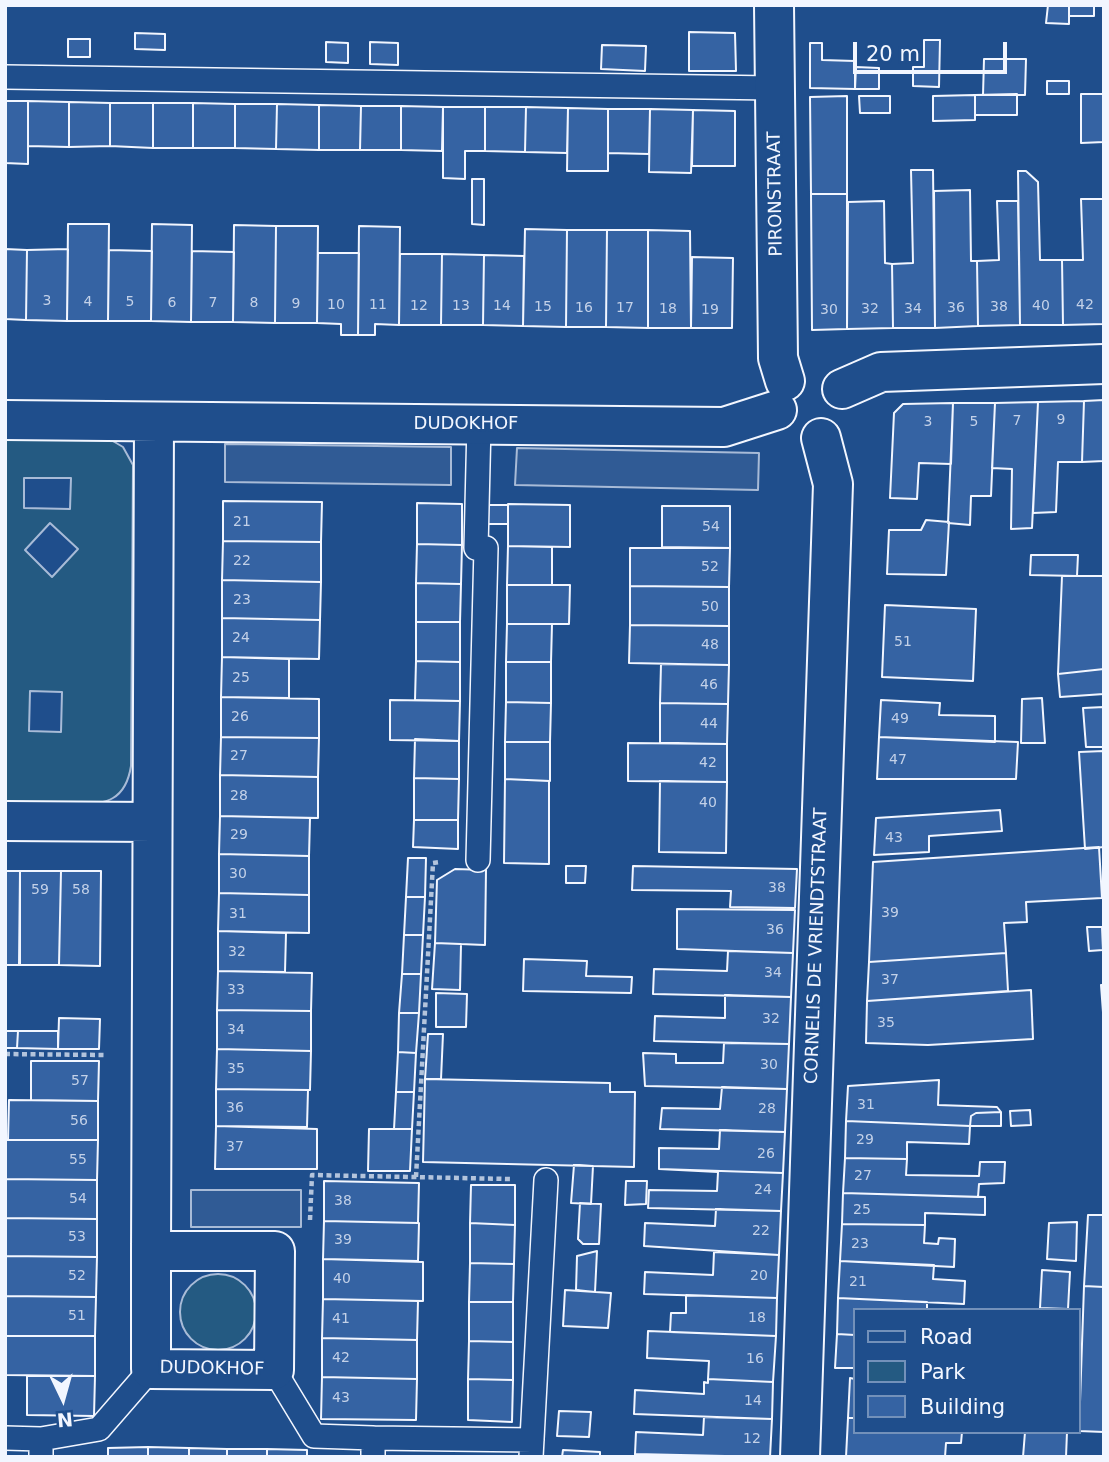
<!DOCTYPE html>
<html>
<head>
<meta charset="utf-8">
<style>
  body { margin:0 }
  #map { position:relative; width:1109px; height:1462px; overflow:hidden; background:#1f4e8c; font-family:"DejaVu Sans",sans-serif }
  canvas { display:block }
  .frame { position:absolute; inset:0; border:7px solid #f2f6ff; pointer-events:none }
  .legend { position:absolute; left:853px; top:1308px; width:228px; height:126px; box-sizing:border-box; background:#1f4e8c; border:2px solid #7391ba; margin:0; padding:9px 12px; list-style:none; font-size:21px; color:#f2f6ff }
  .legend li { display:flex; align-items:center; gap:14px; height:35px }
  .legend b { width:35px; border:2px solid #7391ba }
  .north { position:absolute; left:28px; top:1364px; width:70px; height:70px; -webkit-text-stroke:5px #1f4e8c; paint-order:stroke; rotate:175deg; font-size:19px; font-weight:700; line-height:28px; text-align:center; color:#f2f6ff }
  .north::after { content:''; display:block; margin:auto; width:24px; height:32px; background:#f2f6ff; clip-path:polygon(50% 0,100% 100%,50% 72%,0 100%) }
  .scale { position:absolute; left:853px; top:42px; width:154px; height:32px; box-sizing:border-box; border:4px solid #f2f6ff; border-top:0; padding-left:9px; font-size:21px; line-height:24px; white-space:nowrap; color:#f2f6ff; -webkit-text-stroke:5px #1f4e8c; paint-order:stroke }
</style>
</head>
<body>
<div id="map">
<canvas width="1109" height="1462"></canvas>
<div class="frame"></div>
<ul class="legend">
<li><b style="height:9px;background:#1f4e8c"></b>Road</li>
<li><b style="height:19px;background:#245a82"></b>Park</li>
<li><b style="height:19px;background:#3563a3"></b>Building</li>
</ul>
<div class="north">N</div>
<div class="scale">20 m</div>
</div>
<script>
const c = document.querySelector('canvas').getContext('2d');
c.lineJoin = 'round';
function fill(path, color) {
  c.fillStyle = color;
  c.fill(path, 'evenodd');
}
function trace(path, color, width, dash) {
  c.strokeStyle = color;
  c.lineWidth = width;
  c.lineCap = dash ? 'butt' : 'round';
  c.setLineDash(dash || []);
  c.stroke(path);
}
function label(font, color, halo, rows, align = 'center') {
  c.font = font + ' "DejaVu Sans",sans-serif';
  c.lineWidth = 5;
  c.setLineDash([]);
  c.textBaseline = 'middle';
  c.strokeStyle = halo;
  c.fillStyle = color;
  for (const [text, x, y, turn = 0] of rows) {
    c.save();
    c.translate(x, y);
    c.rotate((+turn || 0) * Math.PI / 180);
    c.textAlign = isNaN(turn) ? turn : align;
    if (halo) c.strokeText(text, 0, 0);
    c.fillText(text, 0, 0);
    c.restore();
  }
}
const green = new Path2D(`
  M5,434L106,437L123,447L133,465L131,766C129,779 125,791 113,798C93,810 30,803 5,803ZM24,478H71L70,509L24,508ZM50,523L78,549L52,577L25,550ZM30,691L62,692L61,732L29,731Z
  M180 1312a38 38 0 1 1 76 0a38 38 0 1 1-76 0Z`);
fill(green, '#245a82');
trace(green, '#a8bbd7', 2);
const parking = new Path2D(`
  M225,444L451,447V485L225,482Z
  M517,448L759,453L758,490L515,485Z
  M191,1190H301V1227H191Z`);
fill(parking, '#305b95');
trace(parking, '#a8bbd7', 2);
const building = new Path2D(`
  M1048,5H1069V24L1046,23Z
  M1069,5H1094V16H1069Z
  M689,32L735,33L736,71H689Z
  M135,33L165,34V50L135,49Z
  M68,39H90V57H68Z
  M924,40H940L939,87L913,86V67H924Z
  M326,42L348,43V63L326,62Z
  M370,42L398,43V65L370,64Z
  M810,43H822V60L855,61V89L810,88Z
  M602,45L646,46L645,71L601,69Z
  M984,59H1026L1025,95H983Z
  M856,67L879,68V89H855Z
  M1047,81H1069V94H1047Z
  M1017,94V115H975V95Z
  M1081,94H1103L1104,142L1081,143Z
  M975,95V120L933,121V96Z
  M847,96V194H811L810,97Z
  M859,96H890V113H860Z
  M5,101H28V164L5,163Z
  M28,101L69,102V147L28,146Z
  M69,102L110,103V146L69,147Z
  M110,103H153V148L110,146Z
  M153,103H193V148H153Z
  M193,103L235,104V148H193Z
  M235,104H277L276,149L235,148Z
  M277,104L319,105V150L276,149Z
  M319,105L361,106L360,150H319Z
  M361,106H401V150H360Z
  M401,106L443,107L442,151L401,150Z
  M443,107H485V151H465V179L443,178Z
  M485,107H526L525,152L485,151Z
  M526,107L568,108L567,153L525,152Z
  M568,108L608,109V171H567Z
  M608,109H650L649,154L608,153Z
  M650,109L693,110L691,173L649,172Z
  M693,110L735,111V166H692Z
  M911,170H933L935,328H893L892,264L913,263Z
  M1018,171H1026L1038,182L1040,260H1062L1063,325H1020Z
  M472,179H484V225L472,224Z
  M970,190L971,261H977L978,326L935,328L934,191Z
  M811,194H847V329L812,330Z
  M1081,199H1104V324L1063,325L1062,260H1083Z
  M884,201L885,263L892,264L893,328L847,329L848,202Z
  M997,201H1018L1020,325L978,326L977,261L999,260Z
  M68,224H109L108,321H67Z
  M152,224L192,225L191,322L151,321Z
  M234,225L276,226L275,323L233,322Z
  M276,226H318L317,323H275Z
  M359,226L400,227L399,325L375,324V335H358Z
  M525,229L567,230L566,327L523,326Z
  M567,230H607L606,327H566Z
  M607,230H648V328L606,327Z
  M648,230L690,231L691,328H648Z
  M5,249L27,250L26,320L5,319Z
  M68,249L67,321L26,320L27,250Z
  M109,250L152,251L151,321H108Z
  M192,251L234,252L233,322H191Z
  M318,253H359L358,335H341V324L317,323Z
  M400,254H442L441,325H399Z
  M442,254L484,255L483,325H441Z
  M484,255L524,256L523,326L483,325Z
  M692,257L733,258L732,328H691Z
  M1104,400V461L1082,462L1084,401Z
  M1084,401L1082,462H1058L1056,512L1033,513L1038,402Z
  M1038,402L1032,528L1011,529L1012,469L992,468L995,403Z
  M953,403L951,464L919,463L917,499L890,498L894,413L903,404Z
  M953,403H995L991,496H971L970,525L948,523Z
  M223,501L322,502L321,542L223,541Z
  M417,503L462,504V545L417,544Z
  M508,504L570,505V547L508,546Z
  M488,505H508V524H488Z
  M662,506H730V548L662,547Z
  M926,520L949,522L946,575L887,574L889,530H921Z
  M223,541L321,542V582L222,580Z
  M417,544L462,545L461,584L416,583Z
  M508,546L552,547V585H507Z
  M630,548H730L729,587L630,586Z
  M1031,555H1078L1077,576L1030,575Z
  M1062,576H1104V669L1058,674Z
  M222,580L321,582L320,620L222,618Z
  M416,583L461,584L460,622H416Z
  M507,585H570L569,624H507Z
  M630,586L729,587V626L630,625Z
  M885,605L976,609L973,681L882,677Z
  M222,618L320,620L319,659L222,657Z
  M416,622H460V662L416,661Z
  M507,624H552L551,662H506Z
  M630,625L729,626V665L629,663Z
  M222,657L289,659V698L221,697Z
  M416,661L460,662V701L415,700Z
  M506,662H551V703L506,702Z
  M661,664L729,665L728,704L660,703Z
  M1104,669V694L1060,697L1058,674Z
  M221,697L319,699V738L221,737Z
  M1042,698L1045,743H1021L1022,699Z
  M390,700L460,701L459,741L390,740Z
  M881,700L940,703L939,715L995,716V742L879,737Z
  M506,702L551,703L550,742H505Z
  M660,703L728,704L727,744L660,743Z
  M1104,707V747H1086L1083,708Z
  M221,737L319,738L318,777L220,775Z
  M879,737L1018,742L1016,779H877Z
  M415,739L459,741V779L414,778Z
  M505,742H550V781L505,779Z
  M628,743L727,744V782L628,781Z
  M1104,751V847L1085,849L1079,752Z
  M220,775L318,777V818L220,816Z
  M414,778L459,779L458,820H414Z
  M505,779L549,781V864L504,863Z
  M660,781L727,782L726,853L659,852Z
  M1000,810L1002,831L929,836V852L874,855L876,818Z
  M220,816L310,818L309,856L219,854Z
  M414,820H458V849L413,847Z
  M1099,847L1102,898L1026,902L1027,922L1004,923L1006,953L869,962L873,862Z
  M219,854L309,856V895L219,893Z
  M408,858H426L425,897H406Z
  M566,866H586L585,883H566Z
  M633,866L797,869L795,908L730,907L731,891L632,890Z
  M455,869L486,870L485,945L435,943L437,880Z
  M5,871H20L19,965H5Z
  M20,871H61L59,965H20Z
  M61,871H101L100,966L59,965Z
  M219,893L309,895V933L218,931Z
  M406,897H425L423,935H404Z
  M677,909L795,910L793,953L677,949Z
  M1087,927H1102L1103,950L1089,951Z
  M218,931L286,933L285,972L218,971Z
  M404,935H423L421,974H402Z
  M435,943L461,944L460,990L432,989Z
  M728,951L793,953L791,997L653,994L654,969L727,971Z
  M1006,953L1008,991L867,1001L869,962Z
  M524,959L587,961L586,976L632,977L631,993L523,991Z
  M218,971L312,973L311,1011L217,1010Z
  M402,974H421L419,1013H399Z
  M1101,985H1104V1026Z
  M1031,990L1033,1039L928,1045L866,1043L867,1001Z
  M436,993L467,994L466,1027H436Z
  M725,995L791,997L789,1044L654,1041L655,1016L725,1018Z
  M217,1010L311,1011V1051L217,1049Z
  M399,1013H419L416,1053L398,1052Z
  M59,1018L100,1019L99,1049H58Z
  M5,1031H18L17,1048H5Z
  M18,1031H58V1049L17,1048Z
  M428,1034H443L441,1079H425Z
  M724,1043L789,1044L787,1089L645,1086L643,1053L676,1054V1063H723Z
  M217,1049L311,1051L310,1090L216,1089Z
  M398,1052L416,1053L414,1092H396Z
  M31,1061H99L98,1101L31,1100Z
  M425,1079L610,1083V1092H635L634,1167L423,1162Z
  M939,1080L938,1105L997,1107L1001,1112L976,1113L971,1116L970,1126L846,1121L848,1086Z
  M722,1087L787,1089L785,1132L660,1129L662,1108L720,1109Z
  M216,1089L308,1090L307,1127L216,1126Z
  M396,1092H414L412,1129H394Z
  M9,1100L98,1101V1140H8Z
  M1030,1110L1031,1125L1011,1126L1010,1111Z
  M1001,1112V1126H970L971,1116L976,1113Z
  M846,1121L970,1126L969,1144L907,1142V1159L845,1158Z
  M216,1126L317,1129V1169H215Z
  M369,1129H412L410,1171H368Z
  M720,1130L785,1132L783,1173L659,1169V1148L719,1149Z
  M5,1140H98L97,1180L5,1179Z
  M845,1158L907,1159L906,1175L979,1176L980,1162H1005L1004,1183L979,1184L978,1197L843,1193Z
  M574,1165L593,1166L591,1204L571,1203Z
  M659,1169L783,1173L781,1211L648,1208L649,1190L717,1191L718,1172Z
  M5,1179L97,1180V1219L5,1218Z
  M324,1181L419,1183L418,1223L324,1221Z
  M626,1181H647L646,1204L625,1205Z
  M471,1185H515V1225L470,1223Z
  M843,1193L985,1197V1215L925,1213V1225L842,1224Z
  M580,1203L601,1204L599,1244H583L578,1239Z
  M716,1209L781,1211L779,1255L644,1246L645,1223L715,1226Z
  M1088,1215H1104V1287L1084,1286Z
  M5,1218L97,1219V1257L5,1256Z
  M324,1221L419,1223L418,1261L323,1259Z
  M1077,1222L1076,1261L1047,1259L1049,1223Z
  M470,1223L515,1225L514,1264L470,1263Z
  M842,1224L925,1225L924,1243L938,1244L939,1238L955,1239L954,1267L840,1261Z
  M597,1251L595,1292L576,1290L577,1256Z
  M714,1252L779,1255L777,1298L644,1294L645,1272L713,1275Z
  M5,1256L97,1257L96,1297L5,1296Z
  M323,1259L423,1262V1301L323,1299Z
  M840,1261L934,1265L933,1279L965,1281L964,1304L838,1298Z
  M470,1263L514,1264L513,1302H469Z
  M1042,1270L1070,1272L1068,1309L1040,1308Z
  M1084,1286L1104,1287V1432L1079,1431Z
  M565,1290L611,1293L608,1328L563,1326Z
  M686,1295L777,1298L776,1336L670,1332L671,1313H686Z
  M5,1296L96,1297L95,1336H5Z
  M838,1298L927,1302V1310H855V1335L837,1334Z
  M323,1299L418,1301L417,1340L322,1338Z
  M469,1302H513V1342L469,1341Z
  M648,1331L776,1336L773,1382L708,1379L709,1361L647,1358Z
  M837,1334L855,1335V1368H835Z
  M5,1336H95V1376L5,1375Z
  M322,1338L417,1340V1379L322,1377Z
  M469,1341L513,1342V1380L468,1379Z
  M27,1376H95L94,1416L27,1415Z
  M322,1377L417,1379L416,1420L321,1419Z
  M850,1378L855,1379V1418H848Z
  M468,1379L513,1380L512,1422L468,1420Z
  M708,1379L773,1382L772,1419L634,1414L635,1390L704,1394V1382L708,1383Z
  M559,1411L591,1412L589,1437L557,1436Z
  M704,1417L772,1419L770,1457L635,1454L636,1432L703,1435Z
  M848,1418H855V1432H962L961,1443H946L945,1457H846Z
  M1025,1432H1067L1066,1457H1023Z
  M148,1447L189,1448V1457H148Z
  M148,1447V1457H108V1448Z
  M189,1448L227,1449V1457H189Z
  M227,1449H267V1457H227Z
  M267,1449L307,1450V1457H267Z
  M563,1450L600,1452V1457H562Z
  M635,1454L702,1456L751,1457H635Z`);
fill(building, '#3563a3');
trace(building, '#f2f6ff', 2);
const service = new Path2D(`
  M5,77L774,88
  M478,860L486,548H476L479,424
  M274,1370L314,1436L373,1438
  M5,1438L41,1439V1457
  M41,1439L99,1429L151,1369
  M373,1457V1438L532,1440
  M531,1457L546,1180`);
const minor = new Path2D(`
  M774,5L778,358L785,381
  M842,389L881,372L1104,364
  M5,420L724,427L777,410
  M5,821L152,822
  M151,1251V1369L274,1370L275,1251H151L154,422
  M800,1457L833,484L821,438`);
trace(service, '#f2f6ff', 26);
trace(minor, '#f2f6ff', 42);
trace(new Path2D(`
  M5,1054L106,1055
  M416,1177L433,863L440,862
  M310,1220L312,1175L510,1179`), '#b3c4dc', 4.5, [5, 3.5]);
trace(service, '#1f4e8c', 23);
trace(minor, '#1f4e8c', 38);
label('14px', '#c3d1e8', null, [
  ["3",47,301],
  ["4",88,302],
  ["5",130,302],
  ["6",172,303],
  ["7",213,303],
  ["8",254,303],
  ["9",296,304],
  ["10",336,305],
  ["11",378,305],
  ["42",1085,305],
  ["12",419,306],
  ["13",461,306],
  ["14",502,306],
  ["40",1041,306],
  ["15",543,307],
  ["38",999,307],
  ["16",584,308],
  ["17",625,308],
  ["36",956,308],
  ["18",668,309],
  ["32",870,309],
  ["34",913,309],
  ["19",710,310],
  ["30",829,310],
  ["9",1061,420],
  ["7",1017,421],
  ["3",928,422],
  ["5",974,422],
  ["21",242,522],
  ["54",711,527],
  ["22",242,561],
  ["52",710,567],
  ["23",242,600],
  ["50",710,607],
  ["24",241,638],
  ["51",903,642],
  ["48",710,645],
  ["25",241,678],
  ["46",709,685],
  ["26",240,717],
  ["49",900,719],
  ["44",709,724],
  ["27",239,756],
  ["47",898,760],
  ["42",708,763],
  ["28",239,796],
  ["40",708,803],
  ["29",239,835],
  ["43",894,838],
  ["30",238,874],
  ["38",777,888],
  ["59",40,890],
  ["58",81,890],
  ["39",890,913],
  ["31",238,914],
  ["36",775,930],
  ["32",237,952],
  ["34",773,973],
  ["37",890,980],
  ["33",236,990],
  ["32",771,1019],
  ["35",886,1023],
  ["34",236,1030],
  ["30",769,1065],
  ["35",236,1069],
  ["57",80,1081],
  ["31",866,1105],
  ["36",235,1108],
  ["28",767,1109],
  ["56",79,1121],
  ["29",865,1140],
  ["37",235,1147],
  ["26",766,1154],
  ["55",78,1160],
  ["27",863,1176],
  ["24",763,1190],
  ["54",78,1199],
  ["38",343,1201],
  ["25",862,1210],
  ["22",761,1231],
  ["53",77,1237],
  ["39",343,1240],
  ["23",860,1244],
  ["52",77,1276],
  ["20",759,1276],
  ["40",342,1279],
  ["21",858,1282],
  ["51",77,1316],
  ["18",757,1318],
  ["41",341,1319],
  ["42",341,1358],
  ["16",755,1359],
  ["43",341,1398],
  ["14",753,1401],
  ["12",752,1439]
]);
label('18px', '#f2f6ff', '#1f4e8c', [
  ["PIRONSTRAAT",776,194,-91],
  ["DUDOKHOF",466,424],
  ["CORNELIS DE VRIENDTSTRAAT",817,946,-88],
  ["DUDOKHOF",212,1369,1]
]);
</script>
</body>
</html>
